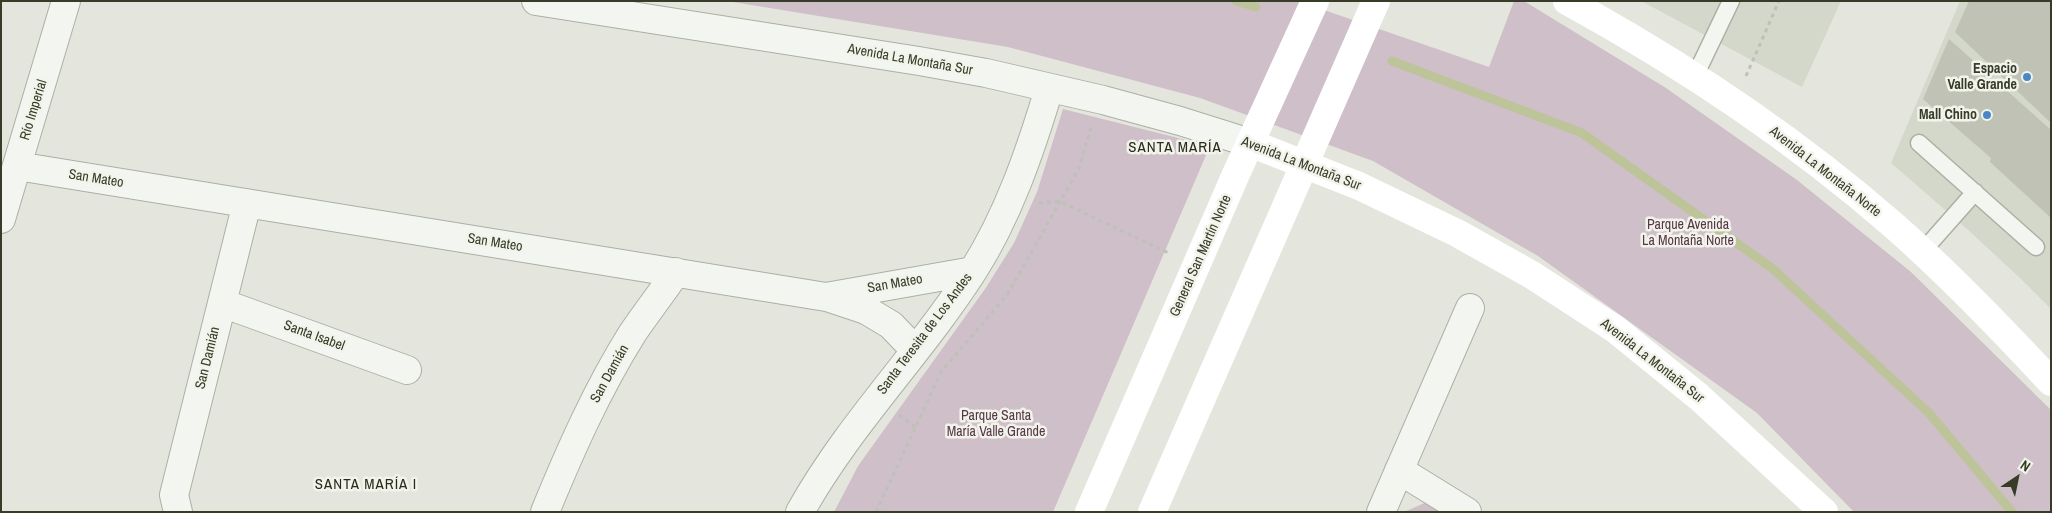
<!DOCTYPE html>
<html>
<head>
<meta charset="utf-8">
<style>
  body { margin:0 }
  #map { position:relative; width:2052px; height:513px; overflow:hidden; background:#e4e6dd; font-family:"Archivo Narrow",sans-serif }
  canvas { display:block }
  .frame { position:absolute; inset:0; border:2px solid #363c28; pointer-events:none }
  .north { position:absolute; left:1992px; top:453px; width:50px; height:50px; -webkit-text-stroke:4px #f2f4ec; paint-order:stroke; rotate:34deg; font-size:14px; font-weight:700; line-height:20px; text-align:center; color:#363c28 }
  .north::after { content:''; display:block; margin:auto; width:18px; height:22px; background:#363c28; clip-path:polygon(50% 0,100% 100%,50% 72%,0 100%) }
</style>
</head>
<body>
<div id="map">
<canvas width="2052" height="513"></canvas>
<div class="frame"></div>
<div class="north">N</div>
</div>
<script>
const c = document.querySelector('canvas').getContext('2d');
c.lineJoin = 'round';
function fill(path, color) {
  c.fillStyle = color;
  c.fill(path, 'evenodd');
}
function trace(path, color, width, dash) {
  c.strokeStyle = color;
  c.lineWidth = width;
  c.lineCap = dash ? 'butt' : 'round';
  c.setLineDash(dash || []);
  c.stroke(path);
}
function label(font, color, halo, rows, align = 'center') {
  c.font = font + ' "Archivo Narrow",sans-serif';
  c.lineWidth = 5;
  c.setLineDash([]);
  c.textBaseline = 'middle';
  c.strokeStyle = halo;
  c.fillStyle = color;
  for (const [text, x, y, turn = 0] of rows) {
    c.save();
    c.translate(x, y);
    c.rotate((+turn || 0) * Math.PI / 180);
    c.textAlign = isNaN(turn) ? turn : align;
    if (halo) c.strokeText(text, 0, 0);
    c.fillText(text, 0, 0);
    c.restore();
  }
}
fill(new Path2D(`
  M1641,1H1841L1802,87Z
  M1960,1H2051V309L2021,279L1967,229L1891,163Z`), '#d4d8cb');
fill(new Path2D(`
  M727,1H1298L1489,67L1514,1H1524L1666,88L1797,180L1911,272L2051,410V512H1854L1757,413L1538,256L1373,161L1200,98L1008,47Z
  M1063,109L1210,146L1053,512H834L858,466L985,289L1014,243L1037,192Z
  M1436,498L1453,512H1404Z`), '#cfbfc9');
trace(new Path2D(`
  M1236,1L1256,7
  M1392,61L1582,133L1773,269L1929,413L2012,512`), '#bec49a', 9);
fill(new Path2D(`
  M1969,1H2051V123L1955,32Z
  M1949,39L2051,130V218L1990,162L1991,158L1923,99Z`), '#bfc2b5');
const service = new Path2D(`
  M1695,76L1731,1
  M1919,143L2036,247
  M1922,252L1975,192`);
const minor = new Path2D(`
  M17,166L826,297L973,271
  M1,219L66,1
  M827,297L866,310L891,325L915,350
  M222,303L407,370
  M1399,470L1467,512
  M178,512L174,495L247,203
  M545,512C570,451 597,390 632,334C646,313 662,293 676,272
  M800,512C849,424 919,355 973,271C1008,216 1030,152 1049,89
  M1381,512L1470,308`);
const tertiary = new Path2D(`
  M536,1L919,61L986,73L1103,100L1180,121L1250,143`);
trace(service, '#acb0a3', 19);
trace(minor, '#acb0a3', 30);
trace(tertiary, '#acb0a3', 30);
trace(new Path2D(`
  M1746,76L1779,1
  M1039,203L1059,201L1171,254
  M899,415L915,427
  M876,512L941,372L1007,295L1079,168L1091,127`), '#bec1b8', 3, [4, 4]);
trace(service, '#f3f5f0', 16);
trace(minor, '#f3f5f0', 28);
trace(tertiary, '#f3f5f0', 28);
trace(new Path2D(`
  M1567,1C1682,64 1793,138 1892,224C1948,273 2000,327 2051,382
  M1250,143L1359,186L1457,233L1532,275L1615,329L1699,397L1824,512
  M1089,512L1236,174L1315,1
  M1152,512L1376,1`), '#fff', 28);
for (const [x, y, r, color] of [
  [2027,77,5,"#4988c4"],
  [1987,115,5,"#4988c4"]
]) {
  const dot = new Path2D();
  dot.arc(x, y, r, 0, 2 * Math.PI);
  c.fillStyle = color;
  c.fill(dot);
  trace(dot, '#f2f4ec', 2);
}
label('14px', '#363c28', '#f2f4ec', [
  ["Avenida La Montaña Sur",910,60,10],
  ["Río Imperial",34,110,-73],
  ["Avenida La Montaña Sur",1301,164,21],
  ["Avenida La Montaña Norte",1825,172,38],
  ["San Mateo",96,179,9],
  ["San Mateo",495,243,9],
  ["General San Martín Norte",1201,256,-66],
  ["San Mateo",895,284,-10],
  ["Santa Teresita de Los Andes",925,334,-53],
  ["Santa Isabel",314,336,20],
  ["San Damián",208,358,-76],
  ["Avenida La Montaña Sur",1652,361,38],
  ["San Damián",610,374,-61]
]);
label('bold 14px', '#363c28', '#f2f4ec', [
  ["Espacio",2017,69],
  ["Valle Grande",2017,85],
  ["Mall Chino",1977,115]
], 'right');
label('14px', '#563648', '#f2f4ec', [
  ["Parque Avenida",1688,225],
  ["La Montaña Norte",1688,241],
  ["Parque Santa",996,416],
  ["María Valle Grande",996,432]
]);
c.letterSpacing = '1px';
label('15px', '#272c1a', '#f2f4ec', [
  ["SANTA MARÍA",1175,148],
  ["SANTA MARÍA I",366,485]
]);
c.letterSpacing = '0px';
</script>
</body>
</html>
